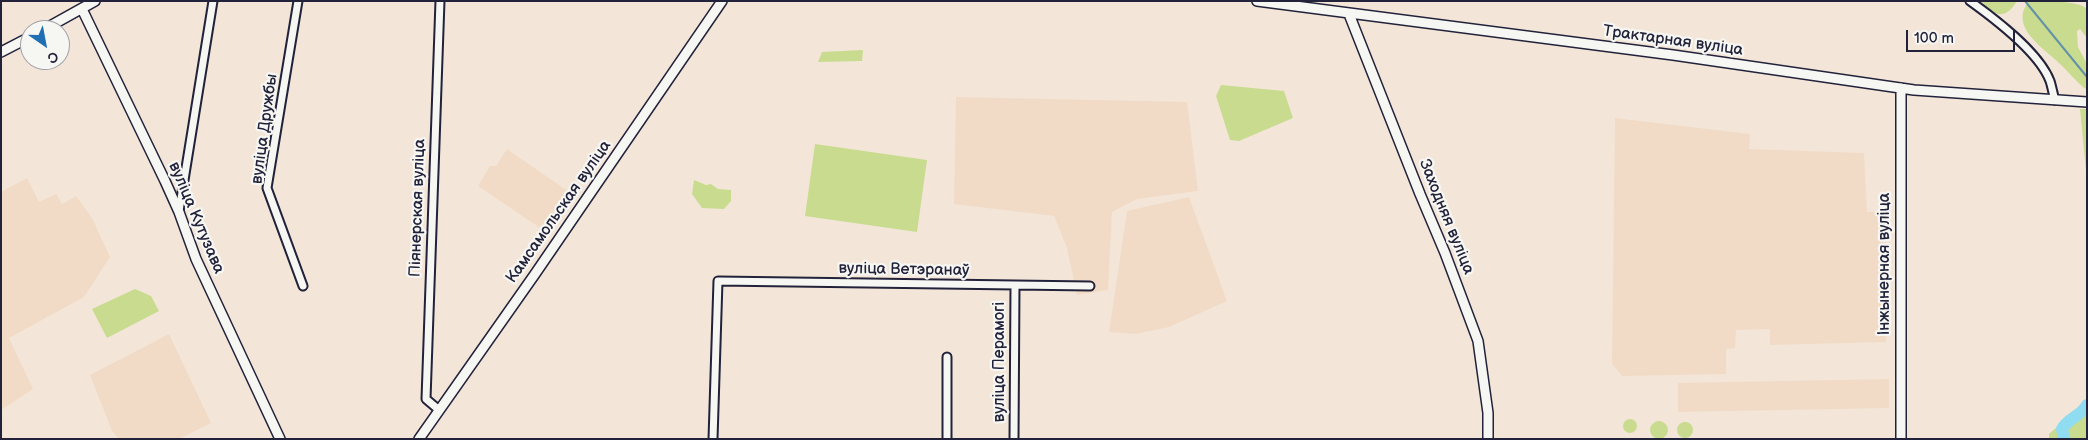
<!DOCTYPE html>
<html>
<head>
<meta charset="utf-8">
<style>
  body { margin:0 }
  #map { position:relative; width:2088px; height:440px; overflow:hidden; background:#f3e6d8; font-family:"Balsamiq Sans",sans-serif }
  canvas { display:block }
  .frame { position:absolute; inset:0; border:2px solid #22223b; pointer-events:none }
  .north { position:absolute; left:20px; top:20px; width:50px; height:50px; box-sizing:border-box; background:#f6f6f2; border:1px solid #a1a1a9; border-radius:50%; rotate:147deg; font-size:14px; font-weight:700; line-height:20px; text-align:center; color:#22223b }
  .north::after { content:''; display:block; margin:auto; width:18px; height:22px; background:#1f6fb2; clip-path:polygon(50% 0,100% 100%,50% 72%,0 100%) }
  .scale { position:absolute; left:1906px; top:30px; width:109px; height:22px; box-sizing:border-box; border:2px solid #22223b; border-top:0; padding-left:6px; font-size:15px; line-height:18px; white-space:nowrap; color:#22223b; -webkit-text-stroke:4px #f6f6f2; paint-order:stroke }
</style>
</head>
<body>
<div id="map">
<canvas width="2088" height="440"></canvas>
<div class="frame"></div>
<div class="north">С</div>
<div class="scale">100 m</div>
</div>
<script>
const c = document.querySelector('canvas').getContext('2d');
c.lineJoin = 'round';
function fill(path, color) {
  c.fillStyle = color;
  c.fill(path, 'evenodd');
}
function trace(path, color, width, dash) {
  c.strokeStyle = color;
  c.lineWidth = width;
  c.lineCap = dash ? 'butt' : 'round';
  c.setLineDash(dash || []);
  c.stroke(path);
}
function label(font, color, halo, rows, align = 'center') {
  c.font = font + ' "Balsamiq Sans",sans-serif';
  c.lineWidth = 4.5;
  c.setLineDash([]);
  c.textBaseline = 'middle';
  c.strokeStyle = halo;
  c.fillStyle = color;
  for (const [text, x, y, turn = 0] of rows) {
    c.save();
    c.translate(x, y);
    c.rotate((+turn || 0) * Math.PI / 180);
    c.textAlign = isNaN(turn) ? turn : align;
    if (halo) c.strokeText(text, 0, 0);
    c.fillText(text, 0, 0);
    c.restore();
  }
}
fill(new Path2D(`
  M956,97L1187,102L1198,191L1137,199L1112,212L1108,290L1077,295L1067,248L1054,216L954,204Z
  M1615,118L1750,134L1749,149L1864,153L1867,212L1886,211V342L1770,345V329L1736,330L1735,348L1726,349V374L1622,376L1612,364Z
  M507,149L575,196L549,234L478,186L490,166H496Z
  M27,178L39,202L56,194L62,204L76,196L92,218L110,257L84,297L9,338L33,389L1,410V192Z
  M1189,197L1227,301L1169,327L1136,334L1109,332L1127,211Z
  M169,334L211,423L179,439H119L112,431L90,375Z
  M1889,379V408L1678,412V383Z`), '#f1dbc6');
fill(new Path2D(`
  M1981,1H2017C2005,21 1994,16 1981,1Z
  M2029,1C2041,1 2083,0 2087,10C2088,18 2087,30 2087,38L2080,29L2077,31L2078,47L2087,64V90C2076,82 2069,72 2059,63C2044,48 2008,27 2029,1Z
  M863,50L862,61L818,62L822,52Z
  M1221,85L1284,91L1293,118L1239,141L1230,140L1216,96Z
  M2080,109H2087V181Z
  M815,144L927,160L917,232L805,216Z
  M694,180L706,185L711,184L718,189L731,190V201L724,209L702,208L692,194Z
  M135,289L151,296L159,311L107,338L92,309Z
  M2075,411L2087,416V439H2049V434Z
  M1623 426a7 7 0 1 1 14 0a7 7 0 1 1-14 0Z
  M1650 430a9 9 0 1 1 18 0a9 9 0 1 1-18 0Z
  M1677 430a8 8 0 1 1 16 0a8 8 0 1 1-16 0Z`), '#c9db8f');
trace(new Path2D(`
  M2025,1L2087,77`), '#6492a8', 2);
trace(new Path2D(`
  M2064,439L2062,429C2068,418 2081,416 2087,405`), '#90dcf1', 12);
const minor = new Path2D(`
  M298,1L267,188L303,286
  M1970,1C1995,19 2039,52 2050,81C2052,87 2053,94 2055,100
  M179,211L213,1
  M439,410L426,399L440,1
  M713,439L718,281L1090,286
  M947,439V357
  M1014,439L1015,286`);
const tertiary = new Path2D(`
  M1257,1L1673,55L1914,90L2087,102
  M1349,14L1420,194L1445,253L1478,341L1488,413V439
  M1901,88V439`);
const secondary = new Path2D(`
  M82,9L165,181L179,212L196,259L280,439
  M43,30L95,1
  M1,52L30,37
  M419,439L535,274L722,1`);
trace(minor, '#22223b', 11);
trace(tertiary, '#22223b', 12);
trace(secondary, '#22223b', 12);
trace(minor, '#f6f6f2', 7);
trace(tertiary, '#f6f6f2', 9);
trace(secondary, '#f6f6f2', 9);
label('16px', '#22223b', '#f6f6f2', [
  ["Трактарная вуліца",1673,41,8],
  ["вуліца Дружбы",265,129,-82],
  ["Піянерская вуліца",418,208,-88],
  ["Камсамольская вуліца",559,212,-55],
  ["Заходняя вуліца",1446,217,68],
  ["вуліца Кутузава",196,218,67],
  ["Інжынерная вуліца",1885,264,-90],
  ["вуліца Ветэранаў",904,270,1],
  ["вуліца Перамогі",1000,362,-90]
]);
</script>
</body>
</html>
